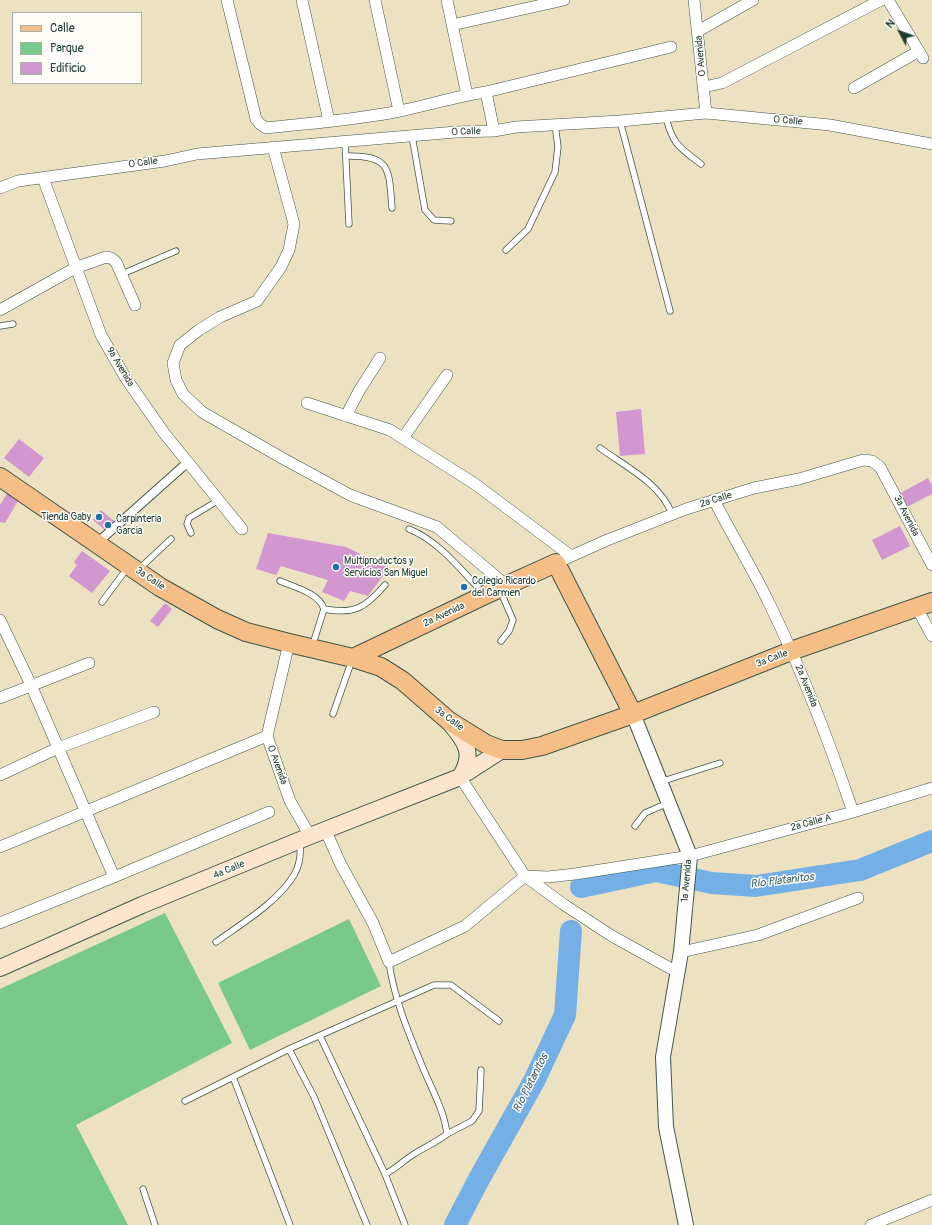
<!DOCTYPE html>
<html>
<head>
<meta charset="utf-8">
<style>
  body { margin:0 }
  #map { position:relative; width:932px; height:1225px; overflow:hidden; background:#ece2c1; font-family:Pangolin,sans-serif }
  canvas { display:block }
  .legend { position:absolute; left:12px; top:12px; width:130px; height:72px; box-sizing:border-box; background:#fdfcf7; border:1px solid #a4b0a9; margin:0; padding:5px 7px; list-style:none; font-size:12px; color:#1f3d34 }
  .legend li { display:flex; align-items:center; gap:8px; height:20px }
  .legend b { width:20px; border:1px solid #a4b0a9 }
  .north { position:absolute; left:880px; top:12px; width:40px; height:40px; -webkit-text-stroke:3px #fdfcf7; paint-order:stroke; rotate:311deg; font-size:11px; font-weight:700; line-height:16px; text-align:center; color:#1f3d34 }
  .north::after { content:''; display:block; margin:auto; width:14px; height:18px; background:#1f3d34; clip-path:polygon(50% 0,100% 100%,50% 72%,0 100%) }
</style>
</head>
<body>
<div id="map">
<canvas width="932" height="1225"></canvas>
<ul class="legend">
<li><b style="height:5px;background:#f6be87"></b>Calle</li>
<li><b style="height:11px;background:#79c98a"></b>Parque</li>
<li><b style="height:11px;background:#d296d0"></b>Edificio</li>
</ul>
<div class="north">N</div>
</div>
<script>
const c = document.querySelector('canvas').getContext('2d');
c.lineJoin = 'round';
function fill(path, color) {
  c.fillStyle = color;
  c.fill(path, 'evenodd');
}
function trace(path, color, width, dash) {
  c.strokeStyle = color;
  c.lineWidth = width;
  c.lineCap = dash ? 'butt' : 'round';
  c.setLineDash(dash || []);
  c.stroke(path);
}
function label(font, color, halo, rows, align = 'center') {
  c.font = font + ' Pangolin,sans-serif';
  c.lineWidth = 3;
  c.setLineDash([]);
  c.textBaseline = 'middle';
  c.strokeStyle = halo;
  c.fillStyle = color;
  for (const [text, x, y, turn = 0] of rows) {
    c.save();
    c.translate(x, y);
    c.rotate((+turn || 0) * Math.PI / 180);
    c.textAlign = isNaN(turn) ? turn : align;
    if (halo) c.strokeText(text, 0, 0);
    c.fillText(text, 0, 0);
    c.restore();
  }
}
fill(new Path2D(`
  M165,913L232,1043L76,1125L128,1225H0V989Z
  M349,919L381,986L250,1050L218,983Z`), '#79c98a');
trace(new Path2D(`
  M581,887L656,871L712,883L756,886L860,870L932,841
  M455,1225L479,1179L534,1081L565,1015L571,931`), '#74b0e6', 22);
fill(new Path2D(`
  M641,409L645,454L620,456L616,412Z
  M19,439L44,458L29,477L4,458Z
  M928,478L932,486V494L905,508L897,495Z
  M8,492L19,499L5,523L0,522V505Z
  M101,510L115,522L106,531L93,520Z
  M900,526L910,546L882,560L872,540Z
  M268,533L346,547L389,568L368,596L350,591L344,601L322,592L328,580L281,566L276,575L256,569Z
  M82,551L110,571L92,593L69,576L77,565L74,562Z
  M165,603L172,609L158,627L150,621Z`), '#d296d0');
const service = new Path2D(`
  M666,117C672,144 680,148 701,164
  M620,121L670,311
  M412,136L425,210L434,220L451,221
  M345,141L349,224
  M346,156C391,155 389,169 392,208
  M506,250L528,229L555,172L558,147L555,124
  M122,274L176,251
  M0,326L13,324
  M600,448C626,467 660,483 672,514
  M409,529C439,541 462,571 484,594
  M191,533L187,524L189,518L219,500
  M139,569L171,539
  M280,581C294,587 319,593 324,609L312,647
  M500,590L513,620L509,631L501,641
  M102,602L128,567
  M324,609C355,615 366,607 385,585
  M333,714L352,660
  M660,782L720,763
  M635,826L645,813L668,803
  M216,942C241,924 278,902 294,875C300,865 301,853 300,842
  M389,962C394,999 409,1034 423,1068C432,1090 444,1110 447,1134C437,1142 425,1147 414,1154C404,1160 396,1169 385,1174L405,1225
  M320,1036L385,1174
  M289,1049L314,1097L367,1225
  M233,1077L290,1225
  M185,1101L289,1049L434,985H451L499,1021
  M447,1134L472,1121L479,1111L481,1070
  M143,1189L155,1225`);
const pedestrian = new Path2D(`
  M97,543L188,462`);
const minor = new Path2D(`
  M227,0L256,119L260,124L266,128C311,123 356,120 400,111C429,105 457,96 486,92L671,47
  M302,0L329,121
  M375,0L399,111
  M447,0L467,95
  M694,0L706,113
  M888,0L923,58
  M452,25L564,0
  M698,31L753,0
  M704,87L722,83L881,0
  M854,88L919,51
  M486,92L494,131
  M273,147L294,224L289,250L281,267L257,301L220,317L199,330L180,345L173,363L176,380L183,394L202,412L282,458L350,495L437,527L506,585
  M43,178L101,335L125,377L164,433L242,529
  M0,188L18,181L165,161L197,154L456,132L494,131L516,127L620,121L706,113L830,125L932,144
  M0,310L75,268L106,257L111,258L116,262L135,305
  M307,403L390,430L475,484L571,556
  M346,416L359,391L380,358
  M403,438L447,375
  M714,500C732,535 752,568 769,603C802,670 829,741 853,812
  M556,563L605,541L686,509L754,488L799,479L863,460L872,461L880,467L932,565
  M917,608L932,636
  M0,620L31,685L114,877
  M289,643L267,736L290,801L310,836
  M0,698L89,663
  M0,775L58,748L154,712
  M460,777L525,876L563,904L612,936L677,972
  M325,829L340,863L373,923L389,962L465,926L525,876L548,877L575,874L690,856L853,812L932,788
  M0,847L267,736
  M0,923L114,877L269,812
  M681,952L758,935L858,898
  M871,1225L932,1200`);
const tertiary = new Path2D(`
  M633,714L690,856L681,952L663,1057L666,1127L686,1225`);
const secondary = new Path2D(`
  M450,723C466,742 475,754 460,777
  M0,968L142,905L310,836L460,777L502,750`);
const primary = new Path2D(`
  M0,477L160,587L217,619L246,632L289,643L353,658L381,667L403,681L449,721L486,744L502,750H522L542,746L633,714L791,651L932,602
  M353,658L485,595L556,563L633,714`);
trace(service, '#3e5649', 7);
trace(pedestrian, '#3e5649', 10);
trace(minor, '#3e5649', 12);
trace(tertiary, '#3e5649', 16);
trace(secondary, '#3e5649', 18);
trace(primary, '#3e5649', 20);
trace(service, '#fff', 5.5);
trace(pedestrian, '#fff', 8);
trace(minor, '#fff', 11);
trace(tertiary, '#fff', 14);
trace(secondary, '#fbe5cf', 16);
trace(primary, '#f6be87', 18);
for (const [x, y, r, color] of [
  [99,517,4,"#1f6fb2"],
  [108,525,4,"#1f6fb2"],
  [336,567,4,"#1f6fb2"],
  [464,587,4,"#1f6fb2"]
]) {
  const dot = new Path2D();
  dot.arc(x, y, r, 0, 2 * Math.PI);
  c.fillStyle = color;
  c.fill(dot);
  trace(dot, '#fdfcf7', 1.5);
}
label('10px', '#1f3d34', '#fdfcf7', [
  ["0 Avenida",701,56,-95],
  ["0 Calle",788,121,5],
  ["0 Calle",466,132,-2],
  ["0 Calle",143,163,-7],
  ["9a Avenida",120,367,59],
  ["2a Calle",716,500,-17],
  ["3a Avenida",906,516,63],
  ["3a Calle",150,579,34],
  ["2a Avenida",444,615,-25],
  ["3a Calle",772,659,-21],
  ["2a Avenida",806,686,68],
  ["3a Calle",449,719,37],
  ["0 Avenida",277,765,70],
  ["2a Calle A",811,823,-15],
  ["4a Calle",229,870,-23],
  ["1a Avenida",687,881,-85]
]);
label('10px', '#1f3d34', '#fdfcf7', [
  ["Tienda Gaby",91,517,"right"],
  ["Carpinteria",116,519],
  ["Garcia",116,531],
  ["Multiproductos y",344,561],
  ["Servicios San Miguel",344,573],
  ["Colegio Ricardo",472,581],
  ["del Carmen",472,593]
], 'left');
label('italic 11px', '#396069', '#fdfcf7', [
  ["Río Platanitos",782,881,-7],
  ["Río Platanitos",531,1083,-63]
]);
</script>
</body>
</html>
